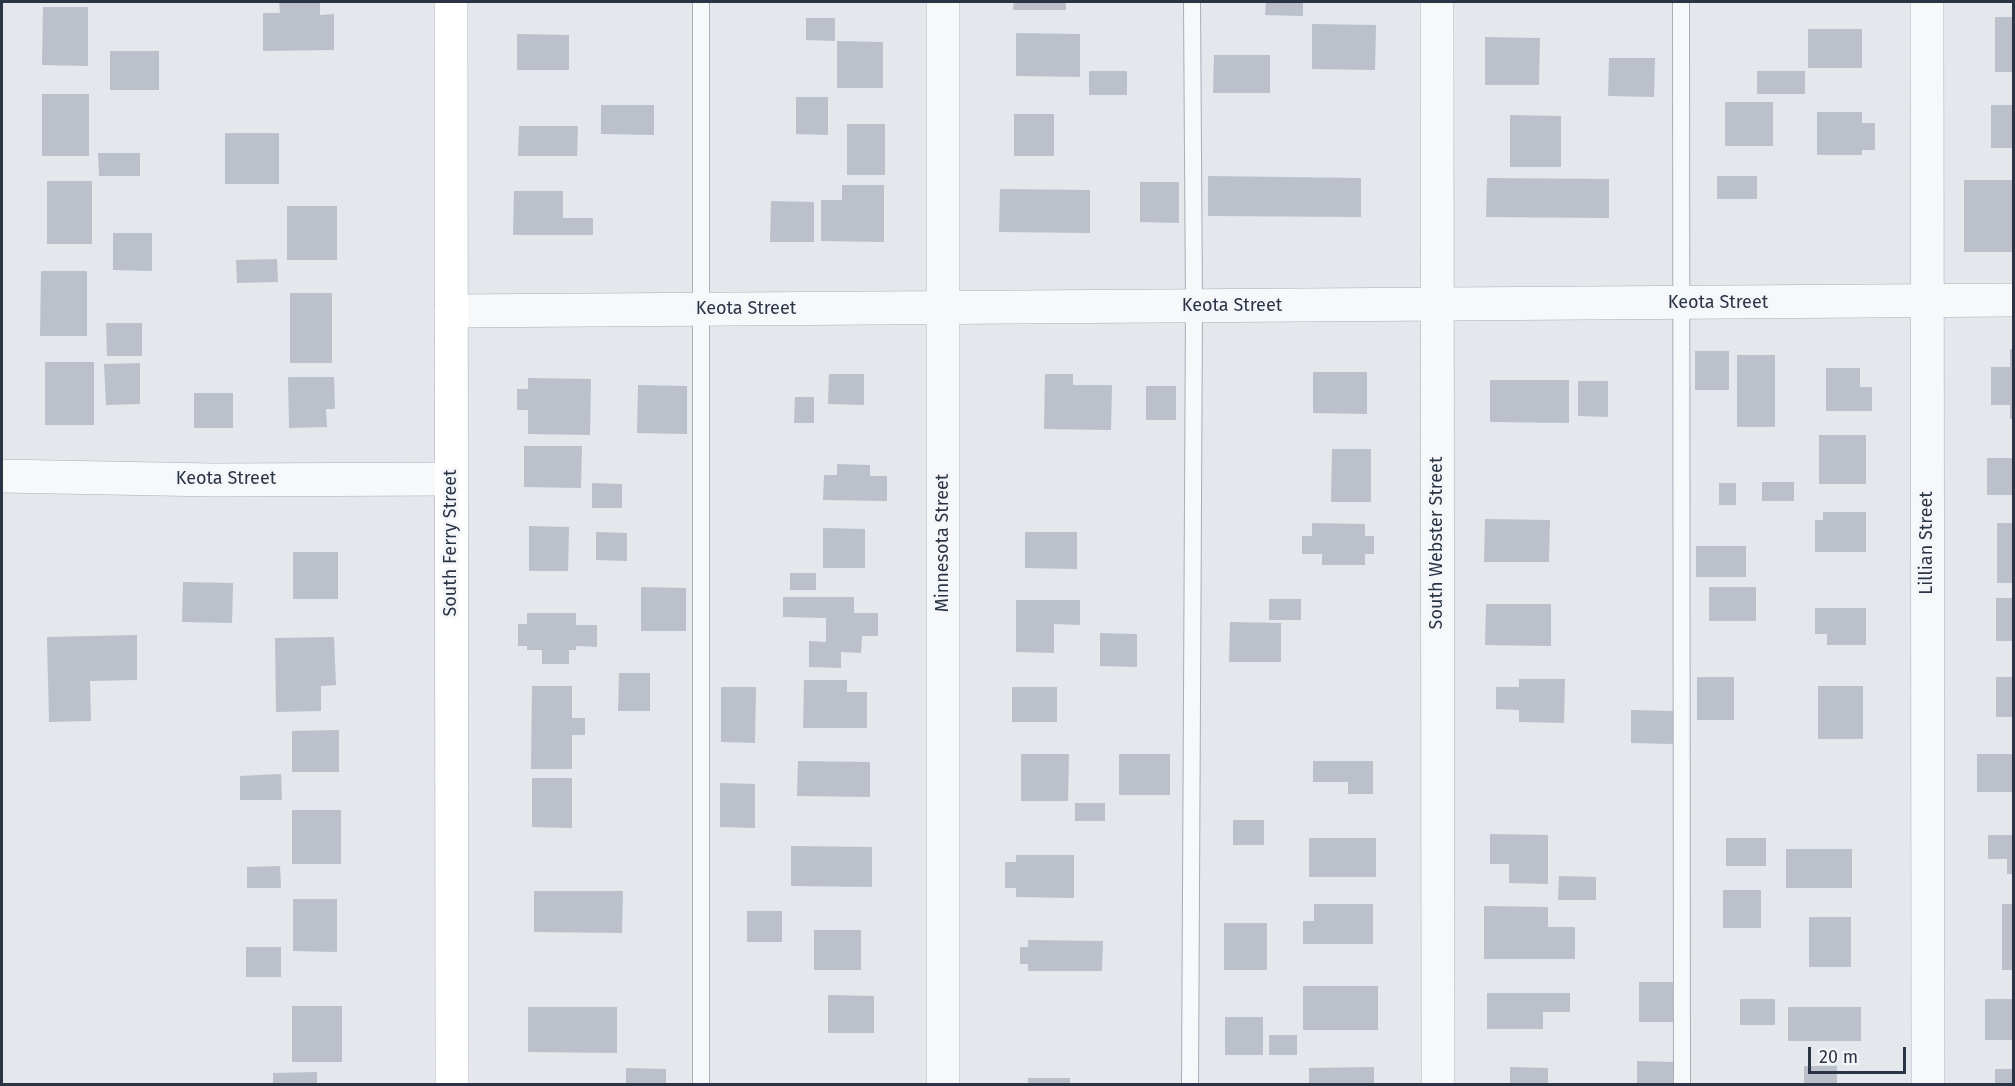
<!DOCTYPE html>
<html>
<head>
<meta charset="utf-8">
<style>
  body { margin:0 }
  #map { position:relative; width:2015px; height:1086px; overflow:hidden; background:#e4e7ec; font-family:"Fira Sans",sans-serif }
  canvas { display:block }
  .frame { position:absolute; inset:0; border:3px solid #2b3445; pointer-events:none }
  .scale { position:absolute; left:1808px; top:1047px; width:98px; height:27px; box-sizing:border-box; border:3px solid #2b3445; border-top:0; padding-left:8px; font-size:18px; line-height:21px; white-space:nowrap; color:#2b3445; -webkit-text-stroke:4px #f4f6f9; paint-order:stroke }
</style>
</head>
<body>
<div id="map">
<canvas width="2015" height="1086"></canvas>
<div class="frame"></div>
<div class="scale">20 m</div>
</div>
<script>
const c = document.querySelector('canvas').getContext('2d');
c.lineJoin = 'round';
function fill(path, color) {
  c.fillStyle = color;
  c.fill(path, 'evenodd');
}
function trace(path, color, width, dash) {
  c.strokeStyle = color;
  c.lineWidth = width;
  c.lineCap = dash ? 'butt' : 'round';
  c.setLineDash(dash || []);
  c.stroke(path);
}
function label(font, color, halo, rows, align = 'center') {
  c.font = font + ' "Fira Sans",sans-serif';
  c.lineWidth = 6;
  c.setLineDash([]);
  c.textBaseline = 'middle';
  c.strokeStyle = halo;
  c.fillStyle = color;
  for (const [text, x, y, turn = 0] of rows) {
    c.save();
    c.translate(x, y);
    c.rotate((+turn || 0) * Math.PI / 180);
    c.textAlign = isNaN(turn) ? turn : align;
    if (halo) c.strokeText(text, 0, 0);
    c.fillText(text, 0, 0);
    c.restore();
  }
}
fill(new Path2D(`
  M279,2H320V15L334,14V50L263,51V13H280Z
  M1014,2H1066V10H1013Z
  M1266,2H1303V16L1265,15Z
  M43,7H88V66L42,65Z
  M1995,17H2014V72H1995Z
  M806,18H835V41L806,40Z
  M1312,24L1376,25L1375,70L1312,69Z
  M1808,29H1862V68H1808Z
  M1016,33L1080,34V77L1016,76Z
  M517,34L569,35V70H517Z
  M1485,37L1540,38L1539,85H1485Z
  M837,41L883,42V88H837Z
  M110,51H159V90H110Z
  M1214,55H1270V93H1213Z
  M1609,58H1655L1654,97L1608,96Z
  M1089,71H1127V95H1089Z
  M1757,71H1805V94H1757Z
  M42,94H89V156H42Z
  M796,97H828V135L796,134Z
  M1725,102H1773V146H1725Z
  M601,105H654V135L601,134Z
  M1991,105H2014V148H1991Z
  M1817,112H1862V123H1875V150H1862V155H1817Z
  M1014,114H1054V156H1014Z
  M1510,115L1561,116V167H1510Z
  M847,124H885V175H847Z
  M519,126H578L577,156H518Z
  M225,133H279V184H225Z
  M98,153H140V176H99Z
  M1208,176L1361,178V217L1208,216Z
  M1717,176H1757V199H1717Z
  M1487,178L1609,179V218L1486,217Z
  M1964,180H2014V252H1964Z
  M47,181H92V244H47Z
  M1140,182H1179V223L1140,222Z
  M842,185H884V242L821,241V200H842Z
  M1000,189L1090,190V233L999,232Z
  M514,191H563V218H593V235H513Z
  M771,201L814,202V242H770Z
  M287,206H337V260H287Z
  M113,233H152V271L113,270Z
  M277,259L278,282L237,283L236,260Z
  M41,271H87V336H40Z
  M290,293H332V363H290Z
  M106,323H142V356H107Z
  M2010,349H2014V419H2010V405H1991V367H2010Z
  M1695,351H1729V390H1695Z
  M1737,355H1775V427H1737Z
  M45,362H94V425H45Z
  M140,363V404L106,405L104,364Z
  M1826,368H1860V387H1872V411H1826Z
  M1313,372H1367V414L1313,413Z
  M829,374H864V405L828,404Z
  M1045,374H1073V385H1112L1111,430L1044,429Z
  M288,377H334L335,409H326L327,427L289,428Z
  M528,378L591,379L590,435L528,434V410H517V389H528Z
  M1490,380H1569V423L1490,422Z
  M1578,381H1608V417L1578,416Z
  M638,385L687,386V434L637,433Z
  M1146,386H1176V420H1146Z
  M194,393H233V428H194Z
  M795,397H814V423H794Z
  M1819,435H1866V484H1819Z
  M524,446H582L581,488L524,487Z
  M1332,449H1371V502H1331Z
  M1987,458H2014V495H1987Z
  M837,464L870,465V476H887V501L823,500L824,475H837Z
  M1762,482H1794V501H1762Z
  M592,483L622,484V508H592Z
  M1719,483H1736V505H1719Z
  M1823,512H1866V552H1815V520H1823Z
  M1485,519L1550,520L1549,562H1484Z
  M1312,523L1365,524V536H1374V554H1365V565H1322V554H1302V536H1312Z
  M1997,523H2014V583H1997Z
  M529,526L569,527L568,571H529Z
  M823,528L865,529V568H823Z
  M596,532L627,533V561L596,560Z
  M1025,532H1077V569L1025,568Z
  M1696,546H1746V577H1696Z
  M293,552H338V599H293Z
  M790,573H816V590H790Z
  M183,582L233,583L232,623L182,622Z
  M641,587L686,588V631H641Z
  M1709,587H1756V621H1709Z
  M783,597H854V613H878V636H862L861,653L841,652V668L809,667V641L826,642V618L783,617Z
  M1996,598H2014V641H1996Z
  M1269,599H1301V620H1269Z
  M1016,600H1080V625L1054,624V653L1016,652Z
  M1486,604H1551V646L1485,645Z
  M1815,608H1866V645H1827V634H1815Z
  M527,613H576V625H597V647L576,646V650H569V664H542V650H527V646H518V624H527Z
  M1230,622L1281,623V662H1229Z
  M1100,633L1137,634V667L1100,666Z
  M137,635V680L90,681L91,721L49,722L47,637Z
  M334,637L336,685L321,686V711L276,712L275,638Z
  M619,673H650V711H618Z
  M1697,677H1734V720H1697Z
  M1996,677H2014V717H1996Z
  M1519,679H1565L1564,723L1519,722V710L1496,709V687H1519Z
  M804,680H847V692H867V728H803Z
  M532,686H572V718H585V735H572V769H531Z
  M1818,686H1863V739H1818Z
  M721,687H756L755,743L721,742Z
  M1012,687H1057V722H1012Z
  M1631,710L1673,711V744L1631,743Z
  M339,730V772H292V731Z
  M1021,754H1069L1068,801H1021Z
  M1119,754H1170V795H1119Z
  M1977,754H2014V792H1977Z
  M798,761L870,762V797L797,796Z
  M1313,761H1373V794H1348V782H1313Z
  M281,774L282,800H240V776Z
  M532,778H572V828L532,827Z
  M720,783L755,784V828L720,827Z
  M1075,803H1105V821H1075Z
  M292,810H341V864H292Z
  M1233,820H1264V845H1233Z
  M1490,834L1548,835V884L1509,883V864H1490Z
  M1988,835H2014V874H2007V859H1988Z
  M1309,838H1376V877H1309Z
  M1726,838H1766V866H1726Z
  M791,846L872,847V887L791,886Z
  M1786,849H1852V888H1786Z
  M1016,855H1074V898L1016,897V888H1005V862H1016Z
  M280,866L281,888H247V867Z
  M1559,876L1596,877V900H1558Z
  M1723,890H1761V928H1723Z
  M534,891H623L622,933L534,932Z
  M293,899H337V952L293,951Z
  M1314,904H1373V944H1303V921H1314Z
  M2002,904H2014V970H2002Z
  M1484,906L1548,907V927H1575V959H1484Z
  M747,911H782V942H747Z
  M1809,917H1851V967H1809Z
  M1224,923H1267V970H1224Z
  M814,930H861V970H814Z
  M1028,940L1103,941L1102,971H1028V964H1020V947H1028Z
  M246,947H281V977H246Z
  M1639,982H1676V1022H1639Z
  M1303,986H1378V1030H1303Z
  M1487,993H1570V1012H1543V1029H1487Z
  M828,995L874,996V1033H828Z
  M1740,999H1775V1025H1740Z
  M1985,999H2014V1040H1985Z
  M292,1006H342V1062H292Z
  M528,1007H617V1053L528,1052Z
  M1788,1007H1861V1041H1788Z
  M1225,1017H1263V1055H1225Z
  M1269,1035H1297V1055H1269Z
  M1637,1061L1673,1062V1084H1637Z
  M1804,1066H1837V1084H1804Z
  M1374,1067V1084H1309V1068Z
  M1510,1067L1548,1068V1084H1510Z
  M626,1068L666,1069V1084H626Z
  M1995,1069H2014V1084H1995Z
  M317,1072V1084H273V1073Z
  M1028,1078H1070V1084H1028Z`), '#bbc0ca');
const lane = new Path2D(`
  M1681,2L1682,1084
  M701,1084V2
  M1190,1084L1194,306L1192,2`);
const street = new Path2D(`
  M943,2V1084
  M1437,2L1438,1084
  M1927,2L1928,1084
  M451,311L2014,300
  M2,476L213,480L451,479`);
const secondary = new Path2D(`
  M451,2L452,1084`);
trace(lane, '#a9aeb7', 18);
trace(street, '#a9aeb7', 34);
trace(secondary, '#a9aeb7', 34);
trace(lane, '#f7f8fa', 16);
trace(street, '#f7f8fa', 33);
trace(secondary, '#fff', 33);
label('18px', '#2b3445', '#f4f6f9', [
  ["Keota Street",1718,303],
  ["Keota Street",1232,306],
  ["Keota Street",746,309],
  ["Keota Street",226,479],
  ["South Ferry Street",451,543,-90],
  ["Minnesota Street",943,543,-90],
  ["South Webster Street",1437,543,-90],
  ["Lillian Street",1927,543,-90]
]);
</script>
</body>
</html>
